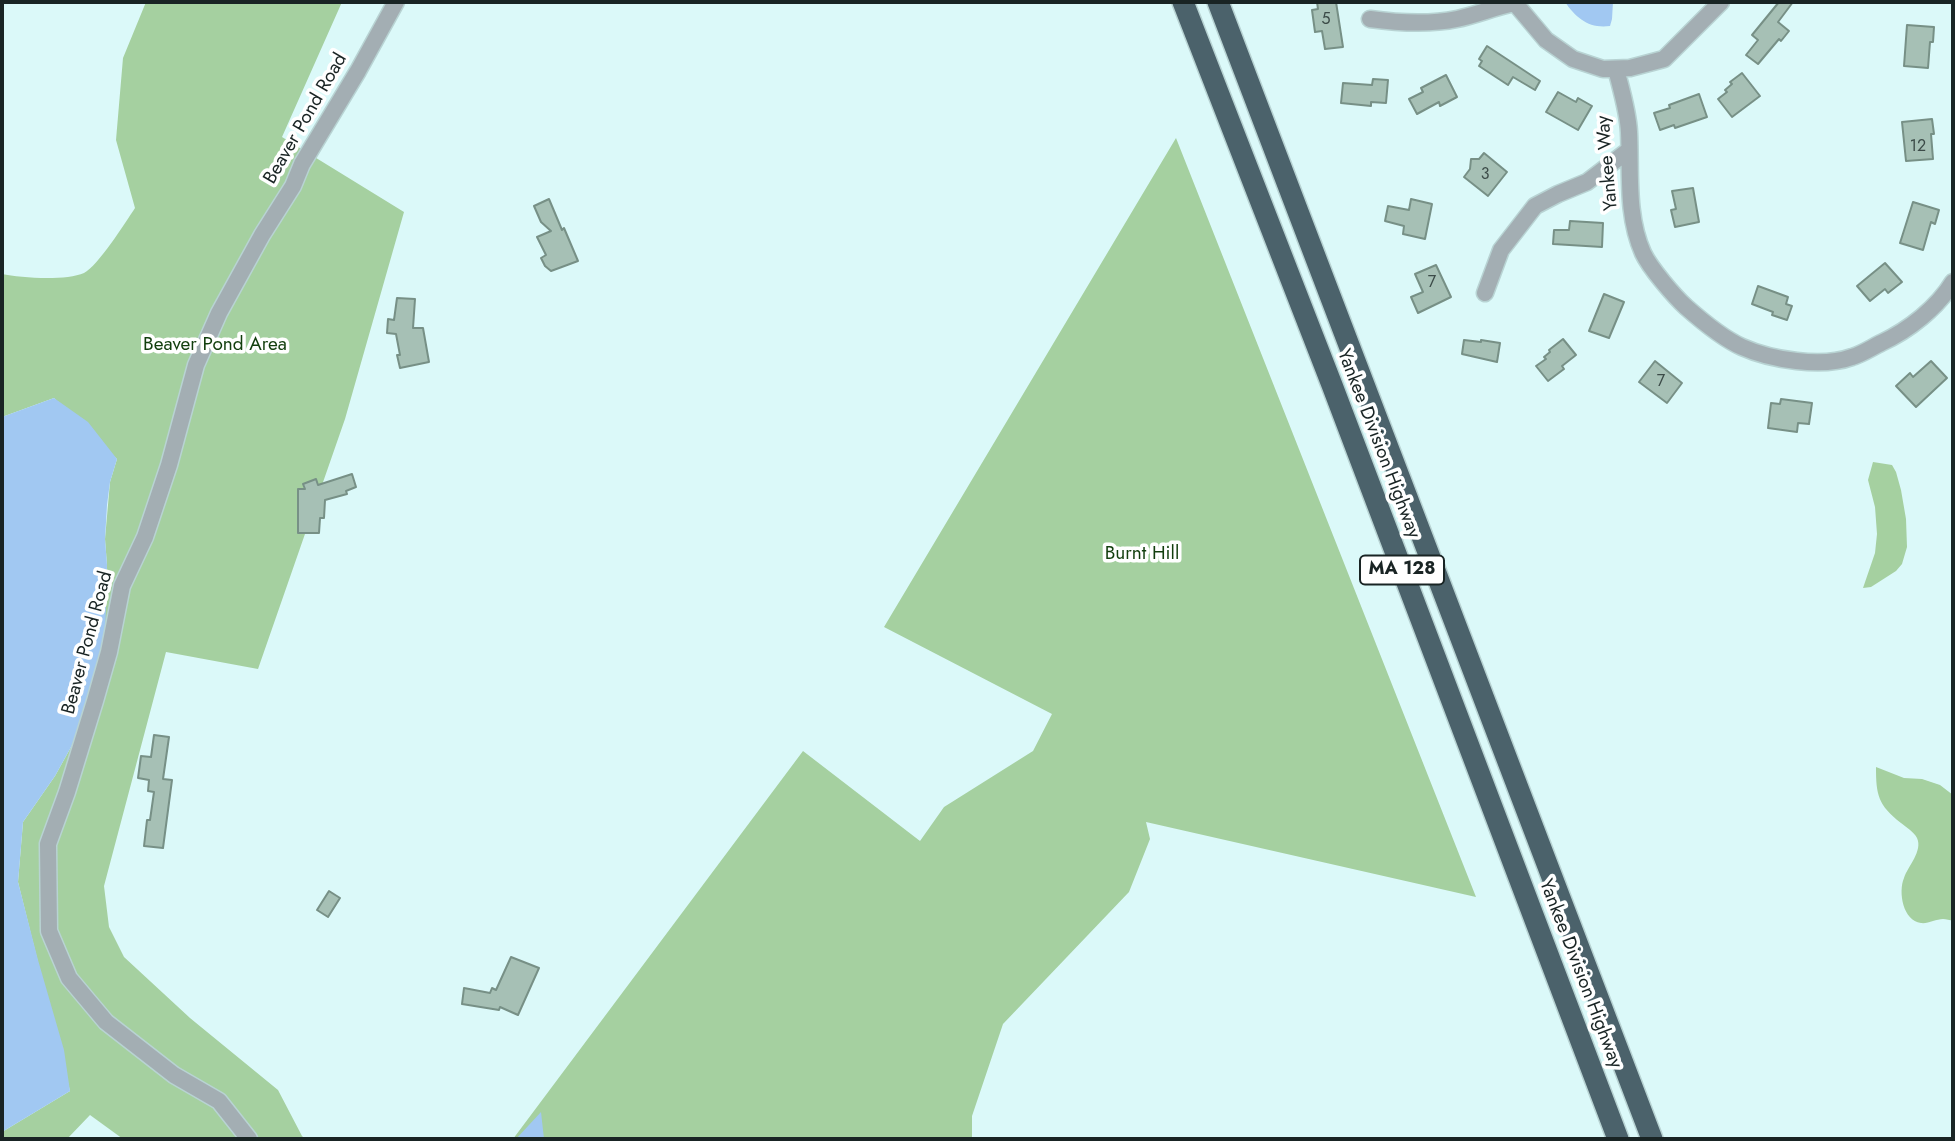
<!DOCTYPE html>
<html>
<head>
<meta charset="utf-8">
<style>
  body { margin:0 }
  #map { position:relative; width:1955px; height:1141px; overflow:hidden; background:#dbf9f9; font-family:Jost,sans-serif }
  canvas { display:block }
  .frame { position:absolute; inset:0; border:4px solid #192424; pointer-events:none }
</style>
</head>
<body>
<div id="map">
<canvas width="1955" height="1141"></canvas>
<div class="frame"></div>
</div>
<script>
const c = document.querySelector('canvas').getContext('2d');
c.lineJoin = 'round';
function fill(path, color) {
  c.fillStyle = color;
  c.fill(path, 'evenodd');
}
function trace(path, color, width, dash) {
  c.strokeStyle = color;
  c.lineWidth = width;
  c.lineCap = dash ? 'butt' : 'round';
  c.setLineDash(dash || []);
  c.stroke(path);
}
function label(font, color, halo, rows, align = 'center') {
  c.font = font + ' Jost,sans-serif';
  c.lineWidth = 7;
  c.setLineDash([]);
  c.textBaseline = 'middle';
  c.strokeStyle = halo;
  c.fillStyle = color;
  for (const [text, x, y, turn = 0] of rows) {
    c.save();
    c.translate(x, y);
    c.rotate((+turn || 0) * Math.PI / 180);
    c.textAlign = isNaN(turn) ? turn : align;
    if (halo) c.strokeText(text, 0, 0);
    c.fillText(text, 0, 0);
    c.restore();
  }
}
fill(new Path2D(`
  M146,2H342L282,137L404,212L345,419L258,669L166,652L104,886L109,927L124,957L190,1018L278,1090L302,1136L305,1139H123L90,1115L67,1139H2V1132L70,1091L18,882L23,822L55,776L76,738L84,709L107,565L105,539L110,482L117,459L54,398L2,417V274C21,278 66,281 84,273C98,266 125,223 135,208L116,140L123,58Z
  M1176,138L1476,897L1146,822L1150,839L1129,892L1003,1024L972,1116V1139H513L803,751L920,841L944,807L1033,751L1052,714L884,627Z
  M1873,462L1892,465L1896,472L1901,490L1906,519L1907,547L1902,564L1896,571L1871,587L1863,588L1875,553L1877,534L1875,507L1868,480Z
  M1876,767L1904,778L1922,779L1940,785L1953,795V921C1950,920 1946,919 1943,919C1936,919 1928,924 1921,923C1903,921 1898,892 1904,878C1908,866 1923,851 1917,838C1914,832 1906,827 1901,823C1878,805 1876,795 1876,767Z`), '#a5d0a0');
fill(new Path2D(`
  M1565,2H1613L1612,19L1610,26C1589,29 1576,18 1565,2Z
  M54,398L88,422L117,459L110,482L107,505L105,539L107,565L105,642L76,738L55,776L23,822L18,882L38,960L64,1050L70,1091L2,1132V417Z
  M541,1112L544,1139H516Z`), '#a1c8f2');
const building = new Path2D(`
  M1317,2H1336L1343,47L1325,49L1322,31L1315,32L1312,10L1318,9Z
  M1779,2H1793L1778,22L1789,31L1781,41L1779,39L1758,64L1746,55L1758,40L1752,35Z
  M1907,25L1934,27L1933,42H1930L1928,68L1904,66Z
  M1487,46L1540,81L1535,90L1513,77L1508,85L1479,66L1482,61L1479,59Z
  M1742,73L1760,96L1732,117L1718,99L1727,92L1725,90L1732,84L1730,82Z
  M1446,75L1457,97L1440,106L1439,102L1417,114L1409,99L1423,92L1421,88Z
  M1373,79L1388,80L1386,103L1371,102V106L1341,103L1343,83L1372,85Z
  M1558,92L1576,102L1578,98L1592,106L1578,130L1546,112Z
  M1699,94L1707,117L1675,128L1674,125L1660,130L1654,113L1670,108L1669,105Z
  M1932,119L1934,134H1931L1933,159L1906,161L1902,122Z
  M1484,153L1507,172L1488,196L1464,177L1470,169L1471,159H1479Z
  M1693,188L1699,222L1675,227L1671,210L1676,209L1672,191Z
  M549,199L562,230L564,228L578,261L551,271L545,266L541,258L546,255L537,237L551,231L541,222L534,206Z
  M1411,199L1432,204L1425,239L1403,234L1404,226L1385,221L1388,206L1409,210Z
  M1913,202L1939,210L1935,224L1931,222L1923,250L1900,243Z
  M1570,221L1603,223L1602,247L1553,244L1554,230H1569Z
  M1885,263L1902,282L1888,293L1885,289L1870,301L1857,286Z
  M1436,265L1451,297L1418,313L1411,297L1423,292L1415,274Z
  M1758,286L1788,297L1786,304L1792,306L1787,320L1772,315L1773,312L1752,304Z
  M1604,294L1624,302L1609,338L1589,331Z
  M397,298L415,299L413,328H423L429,362L400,368L397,355H400L396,334L387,333L388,319L394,320Z
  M1563,339L1576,355L1562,366L1564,369L1548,381L1536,366L1546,359L1544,357L1550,352L1549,350Z
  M1464,340L1481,342V340L1500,343L1497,362L1462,354Z
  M1655,361L1682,383L1667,403L1639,382Z
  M1931,361L1947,378L1916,407L1896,386L1910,373L1913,377Z
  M1781,399L1812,403L1809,424L1798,423L1797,432L1768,428L1771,403L1780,404Z
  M352,474L356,487L346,491L347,494L325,500L324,518H320L319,533H298V489H305L303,484L316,479L318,485Z
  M154,735L169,737L163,779L172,780L163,848L144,846L147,820H150L154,792L148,791L149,780L138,778L141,756L151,757Z
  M329,891L340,898L328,917L317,910Z
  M511,957L539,968L518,1015L500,1007L499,1010L462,1004L464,988L490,993L492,988L496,990Z`);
fill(building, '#a6c0b5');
trace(building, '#779086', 2);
const street = new Path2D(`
  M1514,2L1546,40L1573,59L1603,69L1630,68L1664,59L1721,2
  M1370,19C1399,23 1428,25 1457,19C1476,15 1495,7 1515,3
  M1616,69C1621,89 1628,111 1629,132C1631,172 1626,215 1643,253C1650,268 1674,296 1686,307C1703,322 1722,338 1742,347C1771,360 1822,368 1852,357C1862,354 1871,348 1881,343C1909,330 1937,308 1953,282
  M1485,293L1501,250L1535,206L1558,194L1587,182L1629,150
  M249,1139L219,1101L174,1075L106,1022L69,978L49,931L48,844L67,792L95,701L109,652L122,586L145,537L169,465L196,365L219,313L262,235L293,186L302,164L358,71L396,2`);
const highway = new Path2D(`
  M1183,2L1332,385L1618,1139
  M1218,2L1652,1139`);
trace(street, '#b8d3d3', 19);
trace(highway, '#b8d3d3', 24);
trace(street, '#a3aeb3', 16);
trace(highway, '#4b626b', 21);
label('16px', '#3c4b48', null, [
  ["5",1326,20],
  ["12",1918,147],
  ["3",1485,175],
  ["7",1432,283],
  ["7",1661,382]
]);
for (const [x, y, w] of [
  [1402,570,84]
]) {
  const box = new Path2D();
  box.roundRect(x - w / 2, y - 14.5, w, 29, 5);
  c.fillStyle = '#fff';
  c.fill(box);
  trace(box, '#192424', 2);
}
label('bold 18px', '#192424', null, [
  ["MA 128",1402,570]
]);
label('19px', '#192424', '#fff', [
  ["Beaver Pond Road",306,119,-60],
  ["Yankee Way",1608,163,-95],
  ["Yankee Division Highway",1378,444,69],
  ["Beaver Pond Road",88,643,-75],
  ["Yankee Division Highway",1580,974,69]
]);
label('19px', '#123e0d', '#fff', [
  ["Beaver Pond Area",215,345],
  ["Burnt Hill",1142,554]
]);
</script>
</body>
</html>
